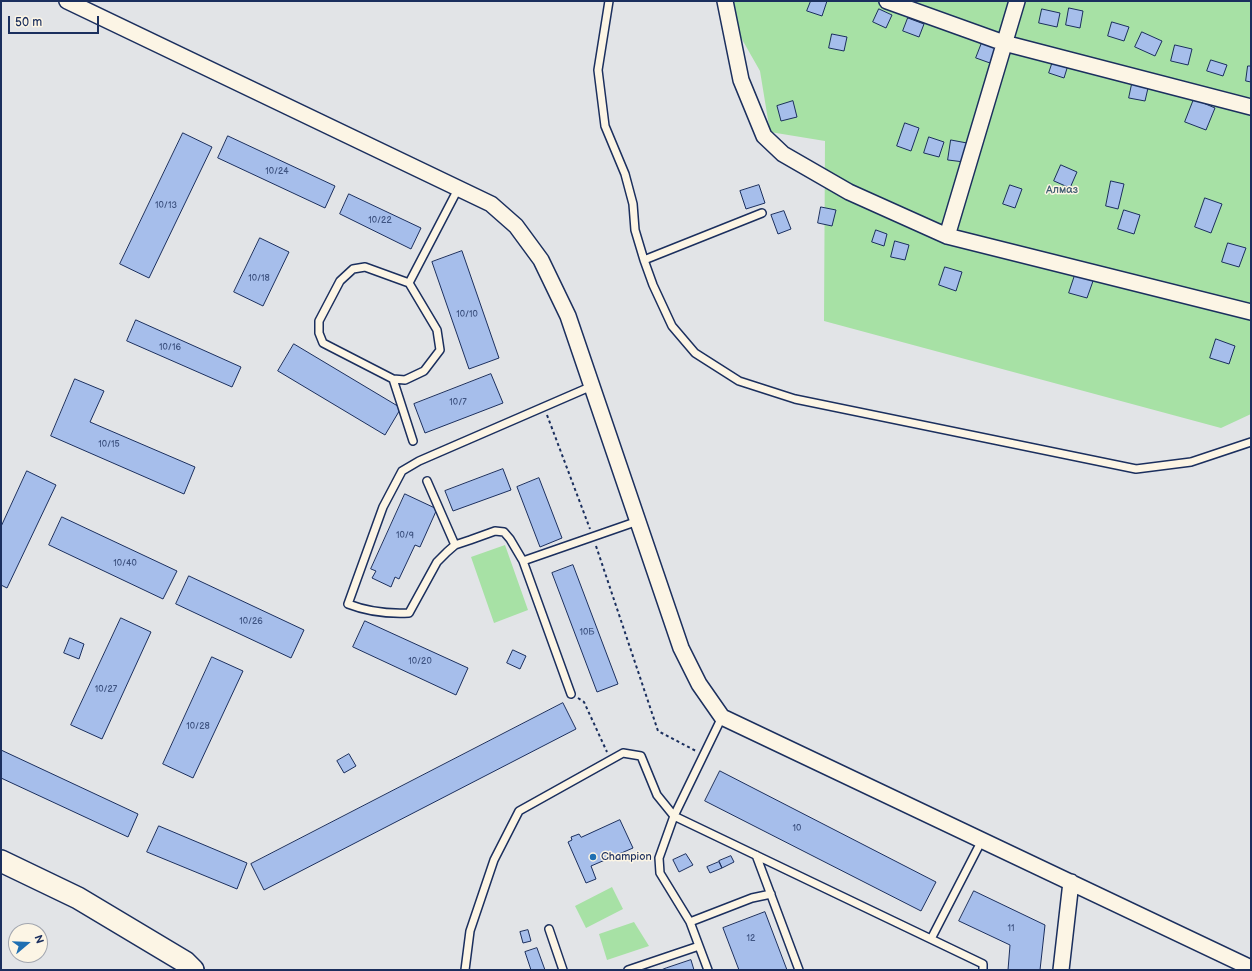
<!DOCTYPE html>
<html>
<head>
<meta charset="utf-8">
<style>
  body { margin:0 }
  #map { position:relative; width:1252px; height:971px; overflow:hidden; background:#e2e4e7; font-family:"Balsamiq Sans",sans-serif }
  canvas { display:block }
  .frame { position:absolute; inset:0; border:2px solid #1b2f5e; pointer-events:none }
  .north { position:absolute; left:8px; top:923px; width:40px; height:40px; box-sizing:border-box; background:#fcf5e5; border:1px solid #a2a6af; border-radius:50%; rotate:71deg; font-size:11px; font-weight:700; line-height:16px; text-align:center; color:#1b2f5e }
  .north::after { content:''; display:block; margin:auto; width:14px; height:18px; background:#1f6fb2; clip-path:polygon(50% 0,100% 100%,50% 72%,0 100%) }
  .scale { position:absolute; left:8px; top:16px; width:91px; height:18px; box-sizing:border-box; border:2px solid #1b2f5e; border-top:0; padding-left:5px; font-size:12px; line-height:14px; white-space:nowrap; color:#1b2f5e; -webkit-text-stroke:3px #fcf5e5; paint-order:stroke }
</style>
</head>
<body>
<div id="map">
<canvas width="1252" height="971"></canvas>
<div class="frame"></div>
<div class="north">N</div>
<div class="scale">50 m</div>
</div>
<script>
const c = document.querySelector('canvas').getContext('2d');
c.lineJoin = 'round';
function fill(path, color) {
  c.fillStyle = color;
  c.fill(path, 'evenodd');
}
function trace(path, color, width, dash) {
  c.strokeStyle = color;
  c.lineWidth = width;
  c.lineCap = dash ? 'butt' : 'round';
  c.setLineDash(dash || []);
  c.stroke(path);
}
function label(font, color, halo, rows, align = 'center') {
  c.font = font + ' "Balsamiq Sans",sans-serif';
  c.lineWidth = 3;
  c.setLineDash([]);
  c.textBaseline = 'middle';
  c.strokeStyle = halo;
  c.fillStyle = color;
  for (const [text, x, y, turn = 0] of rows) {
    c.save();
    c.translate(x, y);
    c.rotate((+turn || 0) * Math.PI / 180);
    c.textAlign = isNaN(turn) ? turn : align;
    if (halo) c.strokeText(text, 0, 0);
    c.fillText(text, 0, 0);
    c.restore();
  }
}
fill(new Path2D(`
  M725,1H1251V414L1221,428L824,321L825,141L770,132L760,71L727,13Z
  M505,545L528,610L494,623L471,557Z
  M612,887L623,909L586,928L575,906Z
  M634,922L649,946L607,960L599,934Z`), '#a7e1a5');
const building = new Path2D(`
  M811,1H827L822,16L807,11Z
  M1069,8L1083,11L1080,28L1066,25Z
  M879,9L892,15L886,28L873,22Z
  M1042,9L1060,13L1057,27L1039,23Z
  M908,18L924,24L919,37L903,31Z
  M1112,22L1129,27L1124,41L1108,36Z
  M1142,32L1162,41L1155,56L1135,47Z
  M832,34L847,37L844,51L829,48Z
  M983,40L996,45L990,63L976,58Z
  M1175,45L1192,49L1188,65L1171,61Z
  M1054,58L1069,62L1064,78L1049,73Z
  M1211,60L1227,65L1223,76L1207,71Z
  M1248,66H1251V82L1246,81Z
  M1132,84L1148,88L1145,101L1129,98Z
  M1194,99L1215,108L1206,130L1185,122Z
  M793,101L797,117L781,121L777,106Z
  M905,123L919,128L911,151L897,146Z
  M183,133L212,147L149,278L120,264Z
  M228,136L335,186L325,208L218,158Z
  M929,137L944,142L939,157L924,153Z
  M951,140L967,143L964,162L948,160Z
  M1061,165L1077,172L1070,188L1054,181Z
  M1111,181L1124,184L1118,209L1106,206Z
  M759,185L765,203L746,209L740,191Z
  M1010,185L1022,189L1015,208L1003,204Z
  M349,194L421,228L411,249L340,214Z
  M1205,198L1222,204L1211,233L1195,227Z
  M821,207L836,210L832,226L818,223Z
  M1124,210L1140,215L1134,234L1118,229Z
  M784,211L791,229L778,234L771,215Z
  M876,230L887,234L884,246L872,242Z
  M260,238L289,252L263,306L234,292Z
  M895,241L909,245L905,260L891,257Z
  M1228,243L1246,248L1239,267L1222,262Z
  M462,251L499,358L469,369L432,262Z
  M945,267L962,272L956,291L939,285Z
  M1075,275L1093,281L1087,298L1069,293Z
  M136,320L241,367L232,387L127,341Z
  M1216,339L1235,346L1229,364L1210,358Z
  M294,344L401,408L385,435L278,371Z
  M491,374L503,403L425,433L414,404Z
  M75,379L104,391L90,422L195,467L184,494L51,436Z
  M503,469L511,490L453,511L445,491Z
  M27,471L56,485L7,588L1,585V527Z
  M539,478L562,538L540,547L517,487Z
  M405,494L437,509L420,547L415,545L399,579L395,577L391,587L372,578L376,571L371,569Z
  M62,517L177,571L163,599L49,545Z
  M573,565L618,684L597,692L552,573Z
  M189,576L304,630L291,658L176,604Z
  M121,618L151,632L102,739L71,725Z
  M365,621L468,668L456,695L353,647Z
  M70,638L84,644L79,659L64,653Z
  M513,650L526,656L520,669L507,663Z
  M212,657L243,671L193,778L163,764Z
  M563,703L576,729L264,890L251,864Z
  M1,750L138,814L128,837L1,778Z
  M349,754L356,766L344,773L337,761Z
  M720,771L936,882L921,911L705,801Z
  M620,820L633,848L591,866L596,879L586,883L568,842L572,840L571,837L579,834L581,837Z
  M159,826L247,863L237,889L147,852Z
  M686,854L693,865L679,872L673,860Z
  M731,856L734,862L722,868L719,861Z
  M719,862L722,868L710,873L707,867Z
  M974,891L1045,925L1040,970H1008L1010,945L959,921Z
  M765,912L787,970H739L723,928Z
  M528,930L531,941L523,943L520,932Z
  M537,948L545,970H531L525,952Z
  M691,960L694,970H661L666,968Z`);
fill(building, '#a6beeb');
trace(building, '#1b2f5e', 1);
const lane = new Path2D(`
  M609,1L598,70L605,126L625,174L633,204L635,230L644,260
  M762,213L644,260L653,285L672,326L695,353L739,381L795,399L1136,469L1191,462L1251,442
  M409,283L437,330L440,350L424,371L405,380L393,379L323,343L319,333V321L340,281L353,269L365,267L409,283L458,189
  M393,379L413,441
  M592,386L419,461L402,471L383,507L348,604C366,611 389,614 409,613L437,562L447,552L455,545L470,540L495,531L504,532L510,539L523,561L638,521
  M427,481L455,545
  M523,561L571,694
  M722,717L674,816L983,964V970
  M756,855L799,970
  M690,922L752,898L771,894
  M549,929L563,970
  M931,939L982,840
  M465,970L470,931L494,860L519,811L623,753L641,756L657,795L674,816L659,858L660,873L690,922L708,970
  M628,970L699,946`);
const street = new Path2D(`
  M67,1L491,204L516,226L541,260L568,316L681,648L699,684L722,717L1251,968
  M725,1L741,80L764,136L783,154L849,192L947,236L1251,312
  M887,1L1004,43L1251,107
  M947,236L1017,1
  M1061,970L1071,882`);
const secondary = new Path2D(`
  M1,861L78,898L185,962L193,970`);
trace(lane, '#1b2f5e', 10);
trace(street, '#1b2f5e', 18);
trace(secondary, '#1b2f5e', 24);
trace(new Path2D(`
  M547,415L590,529
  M596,546L658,731L696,751
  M578,698L584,702L607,752`), '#1b2f5e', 2, [3, 3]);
trace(lane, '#fcf5e5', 7);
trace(street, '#fcf5e5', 15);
trace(secondary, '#fcf5e5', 21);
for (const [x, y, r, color] of [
  [593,857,4,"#1f6fb2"]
]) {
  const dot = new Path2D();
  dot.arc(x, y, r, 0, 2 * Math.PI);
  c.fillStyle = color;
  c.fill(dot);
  trace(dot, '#fcf5e5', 1.5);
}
label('9px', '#3e5381', null, [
  ["10/24",277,172],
  ["10/13",166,206],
  ["10/22",380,221],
  ["10/18",259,279],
  ["10/10",467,315],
  ["10/16",170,348],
  ["10/7",458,403],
  ["10/15",109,445],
  ["10/9",405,536],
  ["10/40",125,564],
  ["10/26",251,622],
  ["10Б",587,633],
  ["10/20",420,662],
  ["10/27",106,690],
  ["10/28",198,727],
  ["10",797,829],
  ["11",1011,929],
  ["12",751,939]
]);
label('11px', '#3e5c70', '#fcf5e5', [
  ["Алмаз",1062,190]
]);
label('11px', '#1b2f5e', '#fcf5e5', [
  ["Champion",601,857]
], 'left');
</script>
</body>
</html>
